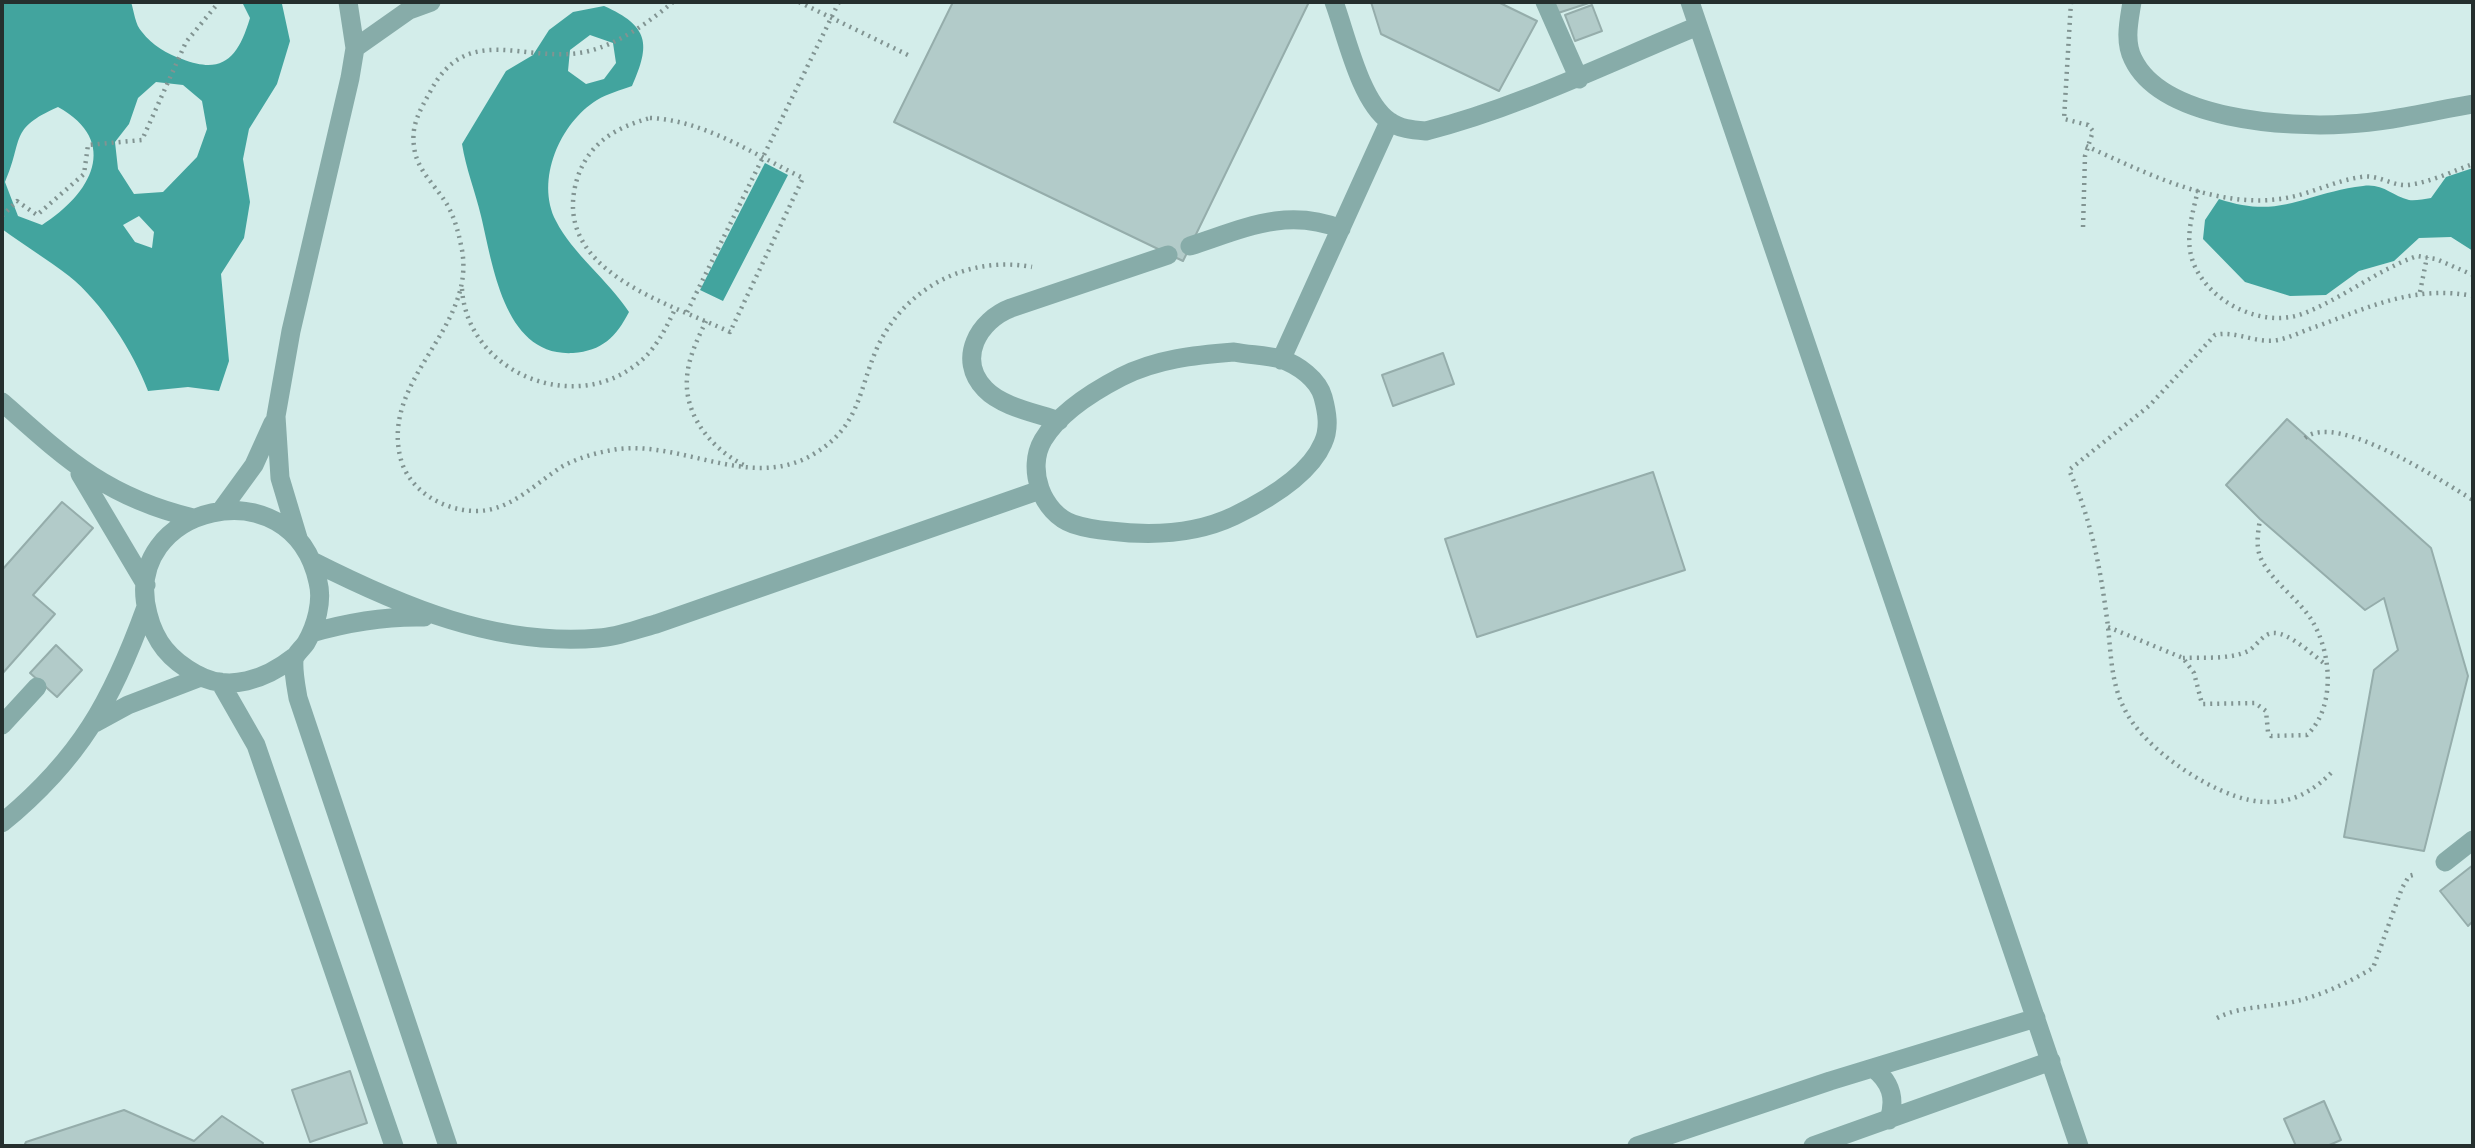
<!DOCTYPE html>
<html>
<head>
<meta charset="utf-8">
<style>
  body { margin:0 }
  #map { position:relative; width:2475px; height:1148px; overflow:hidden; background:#d3edea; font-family:"Roboto Serif",serif }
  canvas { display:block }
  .frame { position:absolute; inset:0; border:4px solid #252f2e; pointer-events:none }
</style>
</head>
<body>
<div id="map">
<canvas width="2475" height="1148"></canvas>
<div class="frame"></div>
</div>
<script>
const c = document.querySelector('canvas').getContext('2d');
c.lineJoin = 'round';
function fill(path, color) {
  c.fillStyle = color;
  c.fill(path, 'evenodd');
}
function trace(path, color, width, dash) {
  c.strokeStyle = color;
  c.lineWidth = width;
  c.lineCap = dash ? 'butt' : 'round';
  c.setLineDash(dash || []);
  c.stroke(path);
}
fill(new Path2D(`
  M2,2H131C134,11 135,25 142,32C152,45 167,54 182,59C223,75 238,58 250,18L242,2L282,4L290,41L277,84L249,129L243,159L250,202L244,238L221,274L229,361L219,391L188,387L148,391C134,353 101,301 69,276C47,259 24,245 2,229ZM156,82L183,85L202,101L207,129L197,157L163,192L134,194L118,169L115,142L129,124L138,98ZM58,107C121,142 91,194 42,225L18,216L5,182C24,139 8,129 58,107ZM139,216L154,232L152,248L135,242L123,225Z
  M604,6C649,26 651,44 632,86C621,90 607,94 597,100C560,123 535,180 556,221C572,253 608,280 629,312C616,337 602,351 573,353C504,357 493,265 481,216C475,191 466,169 462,144L506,71L533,55L549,30L573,12ZM590,35L613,43L616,63L604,79L586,84L568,71L570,50Z
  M765,163L788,175L723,301L700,290Z
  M2473,168V251L2451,237L2419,238L2394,261L2359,271L2326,295L2290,296L2245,282L2203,239L2205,220L2219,199C2281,220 2304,193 2363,186C2383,183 2392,196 2409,200C2415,201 2424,199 2431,198L2446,177Z`), '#42a49e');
const building = new Path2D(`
  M953,2H1309L1183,261L894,122Z
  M1371,2H1498L1537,21L1499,91L1381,34Z
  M1551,2H1592L1555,14Z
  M1592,5L1602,31L1575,41L1565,15Z
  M1443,353L1454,384L1393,406L1382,375Z
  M2287,419L2431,548L2468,676L2424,851L2344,837L2374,670L2398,650L2384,598L2365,610L2260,519L2226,485Z
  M1653,472L1685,570L1477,637L1445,539Z
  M62,502L93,528L33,595L55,614L2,674V570Z
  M56,645L82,670L57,697L30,673Z
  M2473,865V921L2468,926L2440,891Z
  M350,1071L367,1123L310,1142L292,1090Z
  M2324,1101L2341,1140L2327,1146H2296L2284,1119Z
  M124,1110L194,1141L222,1116L263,1143L262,1146H24L26,1142Z`);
fill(building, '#b2cbc9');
trace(building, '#95adab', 2);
trace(new Path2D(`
  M673,2C648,23 617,45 585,52C524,64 467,21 430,92C420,110 411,125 414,146C416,171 438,187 449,208C456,222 459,235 462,250C476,330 379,379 401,460C410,491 443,510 474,511C510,512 534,484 563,466C580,457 599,452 618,449C685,441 754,493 817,452C860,425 859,389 877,348C904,288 968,255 1032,267
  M799,2L912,57
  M2071,2L2064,119L2088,125L2093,131L2085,156L2083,228
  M650,118C704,120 755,155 803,178L730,332C666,302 547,270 578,176C590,142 617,127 650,118Z
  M2086,146C2144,172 2214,208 2279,199C2307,196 2333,181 2361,177C2378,174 2392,186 2407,185C2429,183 2453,171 2473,164
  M2198,190C2193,212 2185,236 2192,259C2205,300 2260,329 2302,314C2342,299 2377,270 2417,256L2436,259L2473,275
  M2,216L17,201L37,215L84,174L88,145L142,140L186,42L219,2
  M462,289C467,370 568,414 633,367C655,352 665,330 676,307
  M2420,292L2427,257
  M687,312L839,2
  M706,321C698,338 688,358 687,378C684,417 714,452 748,467
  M2305,438C2337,411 2443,482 2473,500
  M2108,627L2183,658L2194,673L2202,704L2255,703L2266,711L2268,732L2271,736L2307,735C2336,707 2332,652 2311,619C2297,598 2274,583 2262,561C2255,547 2258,533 2260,519
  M2183,658C2202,657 2230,660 2248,651C2257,646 2263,633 2274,633C2290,633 2313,655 2325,664
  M2331,773C2303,801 2274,809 2235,796C2197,783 2141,745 2124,708C2110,681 2111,648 2107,619C2100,566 2091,519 2069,470L2149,406L2215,335C2235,330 2256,344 2278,340C2292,337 2305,330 2318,326C2371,306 2416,285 2473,296
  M2217,1018C2239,1007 2258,1008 2281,1004C2312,1000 2346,984 2373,968L2402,888L2409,876L2416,874`), '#819492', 4.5, [2, 5]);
trace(new Path2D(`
  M1334,2C1346,34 1360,101 1389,121C1399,129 1413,130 1426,131C1520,107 1608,63 1698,26
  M1545,2L1579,79
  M1690,2L2079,1146
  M2132,2C2129,21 2124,41 2133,59C2162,120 2288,128 2347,124C2389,122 2432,111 2473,104
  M355,48L409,10L431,2
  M1190,246C1243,229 1286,207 1341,229
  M1234,352C1249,355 1266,355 1281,359C1298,365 1318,379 1323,397C1327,412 1330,428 1323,443C1309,476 1265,501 1234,516C1196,534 1151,536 1110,531C1098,530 1085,528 1073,524C1042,513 1026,469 1043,440C1059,413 1094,391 1121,377C1156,359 1195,355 1234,352Z
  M1281,360L1389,122
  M2,402C66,459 106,497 193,518
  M1059,421C1037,413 1002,407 985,389C956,359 979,320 1011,308L1168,255
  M80,474L146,585
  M222,509L254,465L273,423
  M298,538L280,478L276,416L291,331L350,78L355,48L348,2
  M312,561C401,606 496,647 599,638C617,637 637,629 656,624L1040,490
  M311,633C349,622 384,616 424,617
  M294,657C266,679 229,693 196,674C170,660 155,642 148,614C119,506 292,463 318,582C323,601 316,626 306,643C302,649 295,654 294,660C293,672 296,686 298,698L448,1146
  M220,682L256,745L394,1146
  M95,723L128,705L201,677
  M2,725L37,687
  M2,823C80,759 112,701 146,607
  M2445,862L2473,840
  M1873,1068C1891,1082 1896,1098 1889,1120
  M1637,1146L1830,1081L2036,1018
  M1813,1146L2051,1061`), '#87aca9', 19);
</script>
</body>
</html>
